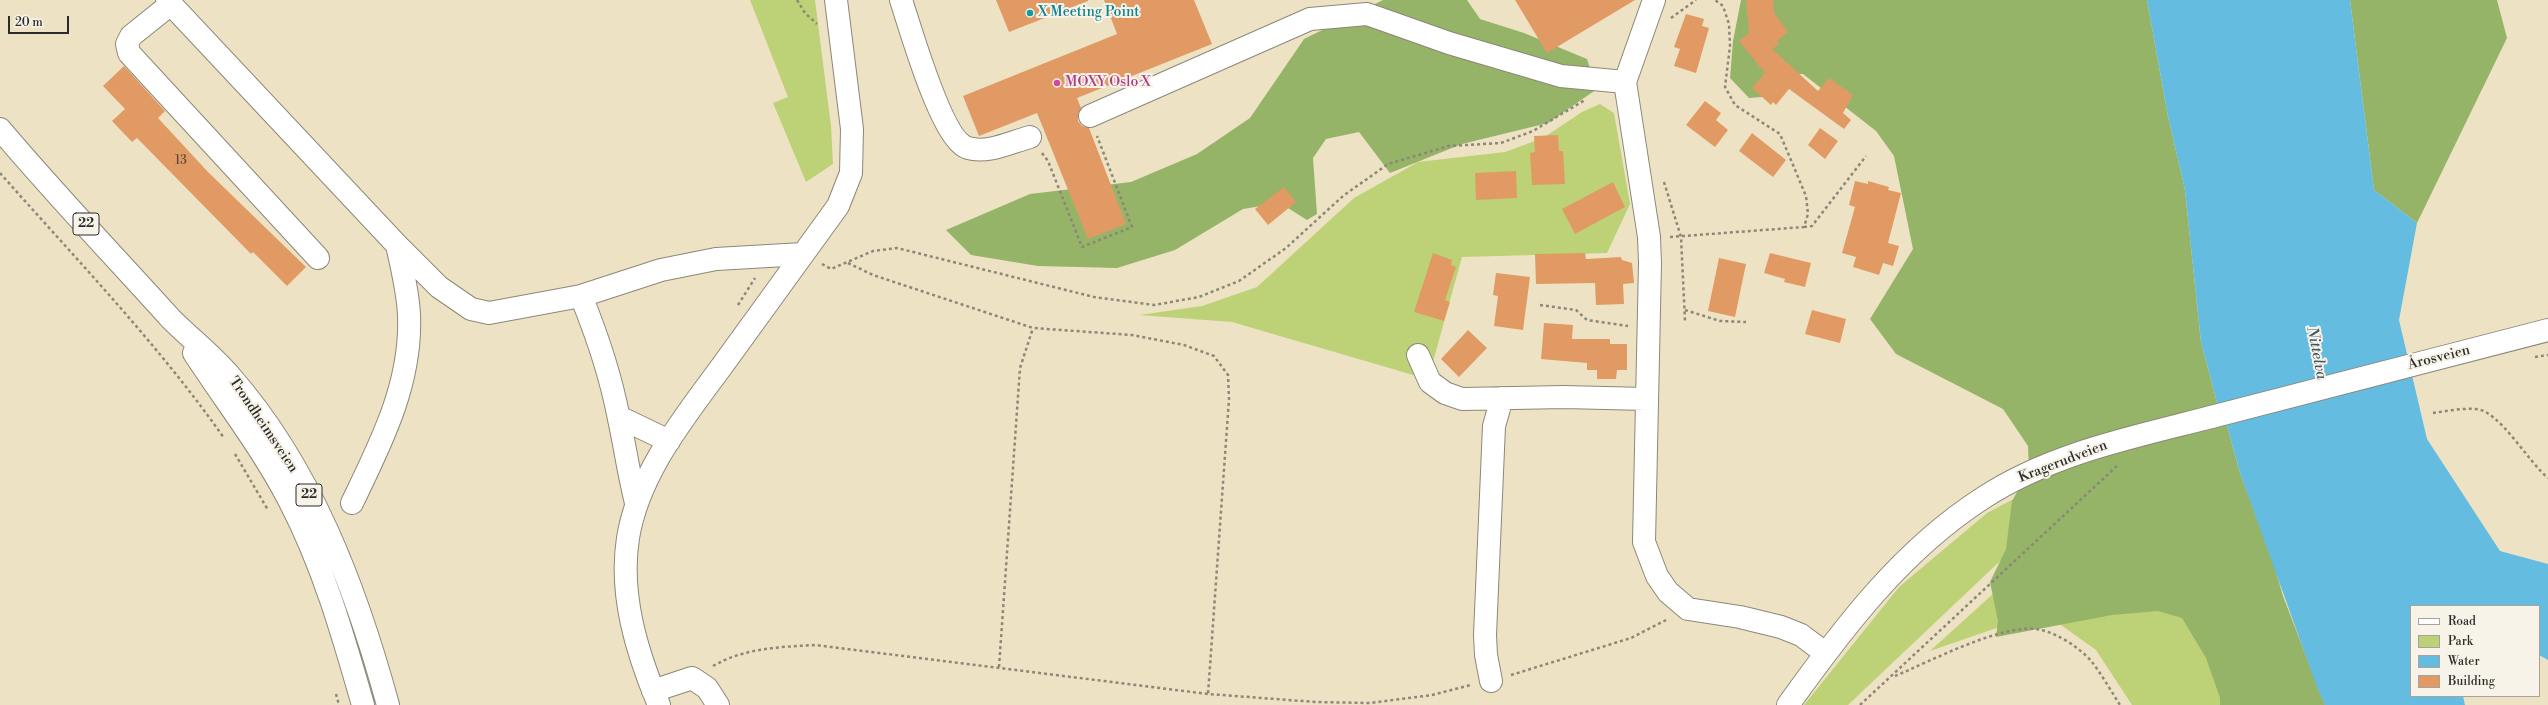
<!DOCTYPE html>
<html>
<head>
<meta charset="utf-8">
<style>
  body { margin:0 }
  #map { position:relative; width:2548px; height:705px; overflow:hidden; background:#ede3c4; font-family:"Libre Bodoni",serif }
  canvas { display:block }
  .legend { position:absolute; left:2410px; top:605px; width:130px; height:92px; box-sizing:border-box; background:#f7f3e8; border:1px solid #a5a39c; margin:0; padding:5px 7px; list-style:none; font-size:12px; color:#2b2b2b }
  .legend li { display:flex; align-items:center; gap:8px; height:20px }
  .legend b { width:20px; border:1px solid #a5a39c }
  .scale { position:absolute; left:8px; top:16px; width:61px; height:18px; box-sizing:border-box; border:2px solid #2b2b2b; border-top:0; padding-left:5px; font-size:12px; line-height:14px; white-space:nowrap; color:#2b2b2b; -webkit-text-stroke:3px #f7f3e8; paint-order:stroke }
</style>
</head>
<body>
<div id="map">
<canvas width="2548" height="705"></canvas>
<ul class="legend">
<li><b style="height:5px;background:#fff"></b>Road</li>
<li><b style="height:11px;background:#bdd276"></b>Park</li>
<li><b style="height:11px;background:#64bce1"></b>Water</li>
<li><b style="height:11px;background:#e19a64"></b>Building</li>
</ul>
<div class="scale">20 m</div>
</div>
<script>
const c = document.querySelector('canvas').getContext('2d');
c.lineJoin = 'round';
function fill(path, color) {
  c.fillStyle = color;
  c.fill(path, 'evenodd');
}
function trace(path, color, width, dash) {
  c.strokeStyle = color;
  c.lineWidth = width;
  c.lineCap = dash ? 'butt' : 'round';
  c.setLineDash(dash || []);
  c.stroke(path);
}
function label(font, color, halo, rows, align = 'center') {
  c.font = font + ' "Libre Bodoni",serif';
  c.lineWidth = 4;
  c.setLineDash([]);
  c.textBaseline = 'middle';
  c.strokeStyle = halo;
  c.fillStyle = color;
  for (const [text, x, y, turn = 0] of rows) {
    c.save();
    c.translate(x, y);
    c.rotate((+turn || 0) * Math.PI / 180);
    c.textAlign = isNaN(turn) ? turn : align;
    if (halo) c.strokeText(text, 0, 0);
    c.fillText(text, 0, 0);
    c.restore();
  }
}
fill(new Path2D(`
  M750,0H815L831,126L833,164L806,182L773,103L788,97Z
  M1600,104L1614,113L1630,204L1607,253L1462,257L1431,369L1437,382L1232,322L1139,315L1202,306L1257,287L1354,198L1418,162L1505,152L1543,138L1582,112Z
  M2092,474L1848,705H1804L1899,587L1987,513L2040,485Z
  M2124,475L2326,705H2132L2096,650L2061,625L2014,622L1930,651Z`), '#bdd276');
fill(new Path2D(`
  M1383,0H1467L1480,19L1524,33L1587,59L1597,89L1548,123L1462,144L1390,173L1359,132L1326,139L1313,158L1317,214L1307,220L1280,203L1243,209L1175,250L1117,268L1038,266L971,255L946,230L1030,194L1131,182L1197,154L1250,118L1304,39Z
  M1741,0H2147L2168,116L2185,190L2201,342L2219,410L2227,426L2240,473L2272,558L2283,596L2325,705H2220V698L2206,658L2182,618L2158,611L2112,615L1996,637L1998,621L1990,582L2006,549L2012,501L2029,471L2028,446L2003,409L1896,354L1870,319L1913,249L1894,156L1876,131L1803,74H1786L1762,97L1749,98L1730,78L1733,41Z
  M2350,0H2497L2507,38L2417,223L2374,190Z`), '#96b467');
fill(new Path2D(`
  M2147,0H2350L2374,190L2417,223L2399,320L2427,439L2500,551L2548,564V660L2539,655V606H2411V696H2463L2465,705H2325L2317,687L2240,473L2227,426L2219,410L2201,342L2185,190L2168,116Z`), '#64bce1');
fill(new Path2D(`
  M996,0H1088V1L1009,32Z
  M1104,0H1194L1212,44L1077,98L1081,108L1078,114V121L1082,126L1089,128L1126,224L1088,239L1037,113L979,136L963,96L1117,34Z
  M1515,0H1635L1547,53Z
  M1746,0H1773L1774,13L1788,32L1777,41L1779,44L1772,49L1818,91L1829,78L1853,95L1843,113L1851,120L1844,129L1789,89L1776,105L1773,102L1771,105L1752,88L1765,73L1739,41L1749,33Z
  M1686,14L1704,19L1702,26L1709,28L1696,73L1674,66L1680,49L1674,47Z
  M124,66L165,111L158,118L208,172L306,267L287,286L253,252L251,254L137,138L132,142L112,121L125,109L103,86Z
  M1705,101L1721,113L1716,120L1728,130L1715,147L1686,125Z
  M1820,128L1838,141L1825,159L1808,145Z
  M1752,133L1786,160L1773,177L1739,151Z
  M1558,135L1559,151H1563L1565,184L1532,185L1530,153L1535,152L1534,136Z
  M1516,171L1517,198L1476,200L1475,173Z
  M1855,181L1868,184V181L1889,187L1888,190L1901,193L1888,243L1899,246L1893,266L1883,263L1879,275L1853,267L1856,257L1842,253L1855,207L1849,205Z
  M1613,182L1625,207L1575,234L1562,209Z
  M1284,187L1296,202L1268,225L1255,209Z
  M1433,253L1452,260L1451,265L1456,267L1445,300L1450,302L1444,321L1414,312Z
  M1585,253L1586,259L1621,257L1622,260L1632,263L1634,283L1623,284L1624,304L1596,305L1595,283L1536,284L1535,254Z
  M1770,253L1811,263L1805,287L1784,282L1785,279L1764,273Z
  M1719,258L1746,264L1735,317L1708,311Z
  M1496,273L1530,277L1523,330L1494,326L1498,296L1493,295Z
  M1812,310L1846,319L1840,343L1805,334Z
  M1544,323L1573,325L1572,339H1610V344H1627V370H1617L1616,379H1597V370H1587V363L1541,359Z
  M1468,330L1487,348L1459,377L1441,359Z`), '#e19a64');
const minor = new Path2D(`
  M167,0L397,245L439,287L471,309L489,313L581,296L661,270L716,259L803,254
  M901,0C910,27 942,141 968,148C988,154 1011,142 1030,137
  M1654,0L1625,82L1649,237L1650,263L1644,542L1657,576L1668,592L1688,609L1740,617L1781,627L1801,635L1825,653
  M171,4L131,36L127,44L129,53L318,258
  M1090,116L1310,19L1367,14L1449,43L1561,76L1625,82
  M581,296C597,335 611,377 619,419C625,447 629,475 636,503
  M1418,355L1430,382L1445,393L1462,399L1564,397L1646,399
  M619,417L669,441
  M352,503C381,443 412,383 409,315C408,291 402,268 397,245
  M1491,681L1486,655L1485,635L1494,426L1502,398
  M653,691L692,678L707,688L718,705
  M659,705C637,653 619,595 628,538C639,469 690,411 730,355C766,305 802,256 838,206L851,173L852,129L836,0`);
const major = new Path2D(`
  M0,129C55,194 114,256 171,319C190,338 212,355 230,376C311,468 356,588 388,705
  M194,353C226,402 262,448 289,500C323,565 343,635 363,705
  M1788,705C1843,628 1902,550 1983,498C2053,452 2139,436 2219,415C2329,386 2439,359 2548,330`);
trace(minor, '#8c8778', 24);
trace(major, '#8c8778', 24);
trace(new Path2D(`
  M797,0L805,13L817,24
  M1671,18L1696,0
  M1042,153L1048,161L1082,247L1132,227L1097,136
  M0,173C76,259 158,344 224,438
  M1664,182L1681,237L1685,321
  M1804,227L1812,226L1866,156
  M1670,237L1804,227L1808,214L1806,196L1780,134L1735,105L1725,87L1730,46L1729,24L1723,6L1715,0
  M848,263L873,275L1033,328L1132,335L1184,345L1214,356L1228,375L1229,399L1208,694
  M822,264L831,269L873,251L897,248L1094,297L1154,305L1199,297L1239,281L1286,248L1343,196L1388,164L1449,146L1501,143L1533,131L1585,100
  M738,305L755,278
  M1540,305L1576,310L1587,320L1628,326
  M1685,310L1720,321L1746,322
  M2535,357L2548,355
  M2433,413C2447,411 2462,408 2476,409C2499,410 2529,463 2548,478
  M235,454L268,510
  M713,666C744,648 779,647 815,645L1208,694L1316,702L1370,703L1432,695L1471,685
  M999,667L1020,368L1033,328
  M1511,675L1631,638L1668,619
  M1895,676C1929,662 2006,621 2041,630C2059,634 2080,648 2092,662C2102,675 2111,691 2120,705
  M336,694L339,705
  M1860,705L2119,464`), '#8c8778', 2.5, [3, 3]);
trace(minor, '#fff', 22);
trace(major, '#fff', 22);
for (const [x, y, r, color] of [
  [1030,13,4,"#0f9aa8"],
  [1057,83,4,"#d1479c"]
]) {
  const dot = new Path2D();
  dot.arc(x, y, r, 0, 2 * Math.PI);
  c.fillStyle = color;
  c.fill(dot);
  trace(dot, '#f7f3e8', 1.5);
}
label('12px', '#584739', null, [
  ["13",181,161]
]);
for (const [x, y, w] of [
  [86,224,26],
  [309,495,26]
]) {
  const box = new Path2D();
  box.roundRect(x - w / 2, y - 11, w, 22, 3);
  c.fillStyle = '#f7f3e8';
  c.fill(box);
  trace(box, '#2b2b2b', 1);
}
label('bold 13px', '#2b2b2b', null, [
  ["22",86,224],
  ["22",309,495]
]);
label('14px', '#0d838f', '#f7f3e8', [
  ["X Meeting Point",1038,13]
], 'left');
label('14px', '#b23c85', '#f7f3e8', [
  ["MOXY Oslo X",1065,83]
], 'left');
label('14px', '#2b2b2b', '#f7f3e8', [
  ["Årosveien",2439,358,-14],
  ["Trondheimsveien",263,425,56],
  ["Kragerudveien",2063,462,-21]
]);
label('italic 15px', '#3c5662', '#f7f3e8', [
  ["Nittelva",2316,353,79]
]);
</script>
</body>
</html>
